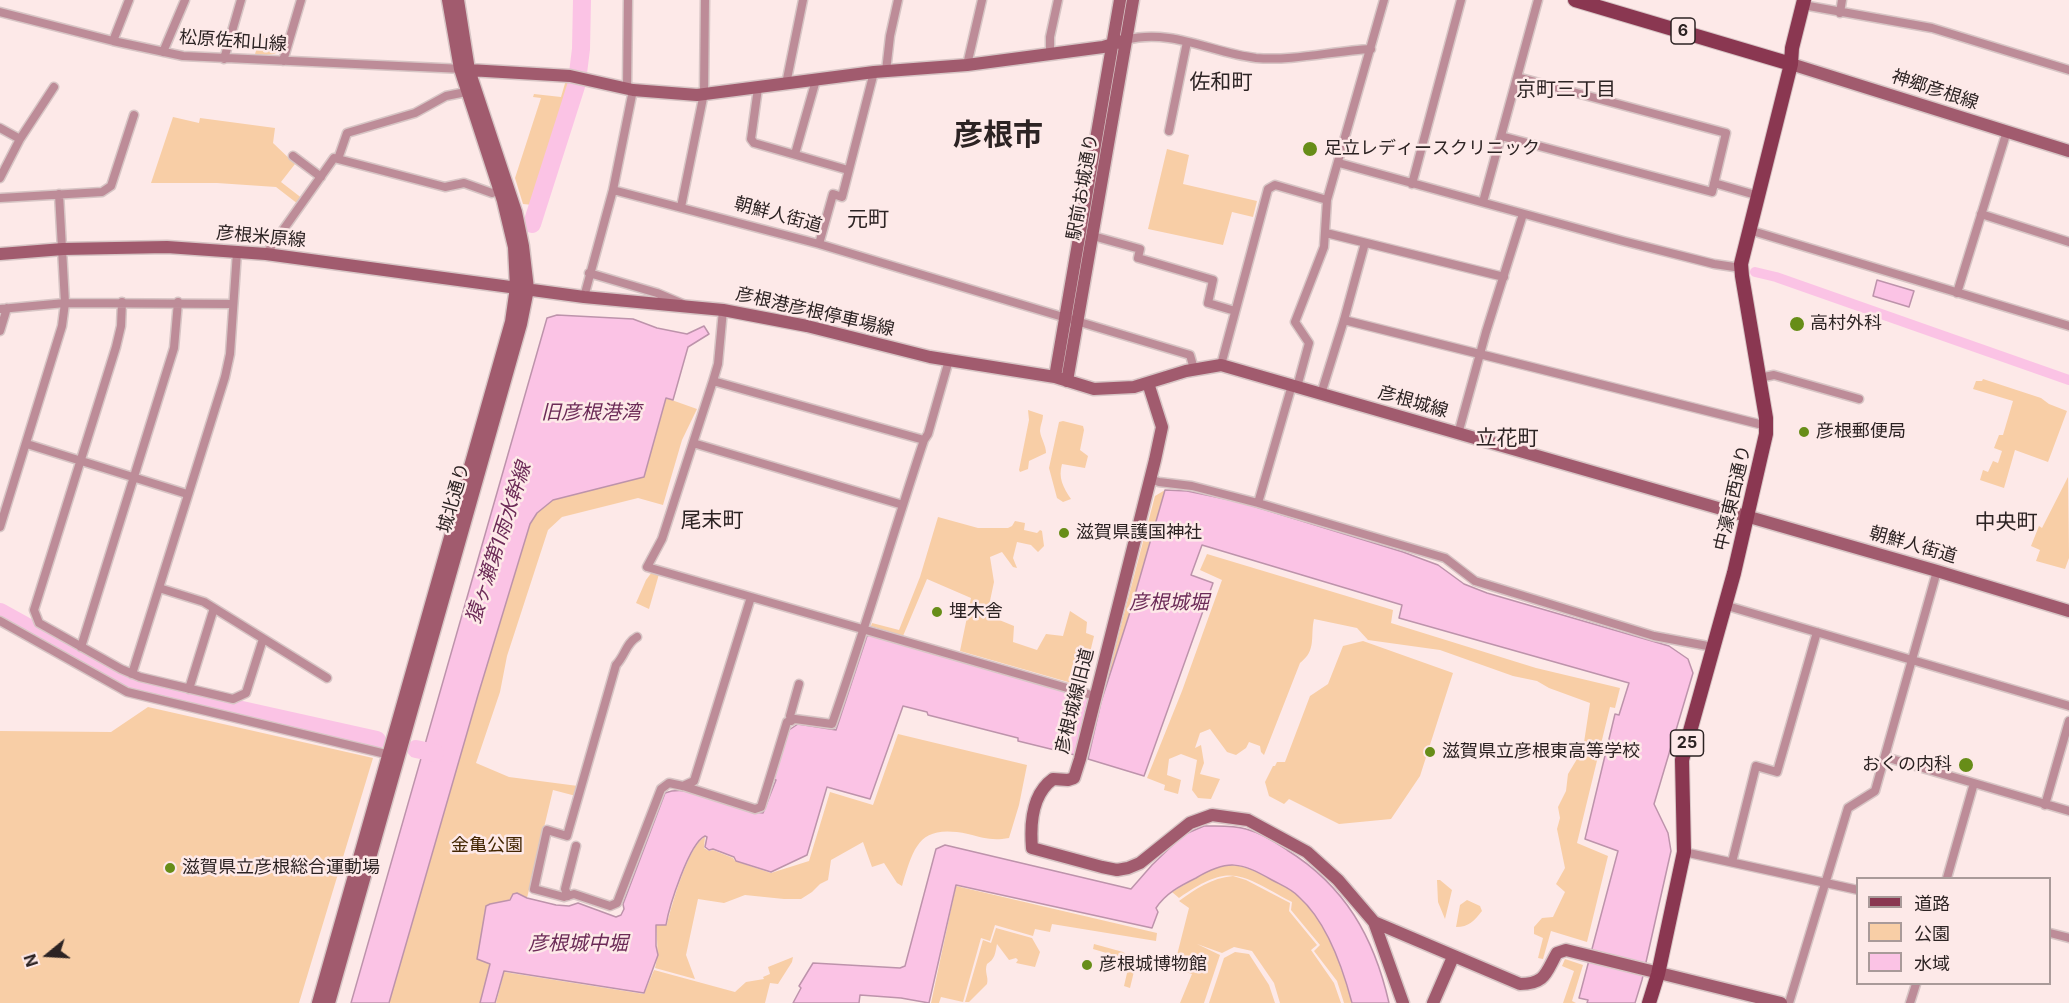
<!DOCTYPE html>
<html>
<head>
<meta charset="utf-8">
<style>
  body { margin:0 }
  #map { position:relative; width:2069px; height:1003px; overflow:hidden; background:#fde9e8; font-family:Inter,"Noto Sans JP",sans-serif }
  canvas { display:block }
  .legend { position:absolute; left:1856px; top:877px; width:195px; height:108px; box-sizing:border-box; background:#fde9e8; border:2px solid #a99a99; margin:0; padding:8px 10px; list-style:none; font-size:18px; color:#2c2323 }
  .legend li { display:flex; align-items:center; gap:12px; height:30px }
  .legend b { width:30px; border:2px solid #a99a99 }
  .north { position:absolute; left:18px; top:925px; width:60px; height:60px; -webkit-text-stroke:4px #fde9e8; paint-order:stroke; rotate:252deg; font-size:16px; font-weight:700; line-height:24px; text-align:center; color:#2c2323 }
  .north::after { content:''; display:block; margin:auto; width:21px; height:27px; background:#2c2323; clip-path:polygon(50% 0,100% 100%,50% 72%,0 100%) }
</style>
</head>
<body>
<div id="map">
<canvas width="2069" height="1003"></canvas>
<ul class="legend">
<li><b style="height:8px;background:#8a3751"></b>道路</li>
<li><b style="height:16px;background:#f8cea6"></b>公園</li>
<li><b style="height:16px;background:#fbc3e5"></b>水域</li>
</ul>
<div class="north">N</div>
</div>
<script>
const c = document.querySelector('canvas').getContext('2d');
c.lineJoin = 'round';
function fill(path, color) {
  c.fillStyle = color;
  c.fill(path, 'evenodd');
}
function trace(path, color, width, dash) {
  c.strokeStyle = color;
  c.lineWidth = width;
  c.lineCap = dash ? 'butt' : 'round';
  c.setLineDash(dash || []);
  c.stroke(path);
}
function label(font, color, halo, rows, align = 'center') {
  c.font = font + ' Inter,"Noto Sans JP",sans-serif';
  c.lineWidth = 5;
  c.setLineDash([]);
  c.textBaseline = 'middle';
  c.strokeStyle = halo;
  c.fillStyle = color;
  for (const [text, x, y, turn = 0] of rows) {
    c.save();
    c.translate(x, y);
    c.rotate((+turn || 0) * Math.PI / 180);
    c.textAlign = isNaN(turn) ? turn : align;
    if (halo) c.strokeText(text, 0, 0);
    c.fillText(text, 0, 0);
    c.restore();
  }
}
fill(new Path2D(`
  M261,35L284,42C280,57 269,55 255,54Z
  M566,80L571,81L533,205L523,204L515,178L541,98L533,97L534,94L561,97Z
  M173,117L199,123L200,118L275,128L273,143L295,164L281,182L303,199L298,204L276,187L217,183H151Z
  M1167,149L1189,155L1183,184L1257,201L1253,217L1232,212L1223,245L1148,229Z
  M1983,379L2041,398L2049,404L2067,411L2048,462L2015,450L2004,488L1980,480L1983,470L1988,472L1993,461L1998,463L2002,451L1994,448L1999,435H2003L2013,401L1973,389L1976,381H1982Z
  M666,398L697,409L682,440L663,505L638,498L562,517L548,530L507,656L500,692L476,763L509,777L578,786L576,796L553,790L527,898L517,893C504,907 499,899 486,906L477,959L490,964L480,1003H389L478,695L530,524L537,513L553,500L644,477Z
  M1028,410L1043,415C1043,420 1040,426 1040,431C1041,439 1046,445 1046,453L1029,461L1028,469L1020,472L1019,470L1029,420Z
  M1063,421L1083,426L1084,430L1080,450L1088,456L1085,468L1062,464C1058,478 1063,487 1071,499L1063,502L1057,498L1049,468L1059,422Z
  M2068,477L2069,558L2065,569L2036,561L2040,550L2031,546L2039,526L2042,528Z
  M1165,490L1130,612L1101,702L1155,496Z
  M938,517L978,528H1008L1012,526L1015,521L1025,523L1024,530L1037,533L1040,530L1042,531L1044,546L1038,552L1031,545L1017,542L1013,558L1017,568L1013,567L1002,552L990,557L994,582L987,615L1014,626L1013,642L1037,650L1046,634L1063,636L1070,611L1087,622L1086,633L1094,636L1082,686L960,651L971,598L927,579L903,636L871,626L872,623L899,630L920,577Z
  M1207,554L1393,610L1391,623L1536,668L1620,688L1615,708L1610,707L1577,843L1608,856L1587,942L1551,931L1543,959L1538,958L1543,938L1534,934V927L1542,918L1553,917L1565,892L1556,884L1565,868L1557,829L1560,818L1558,807L1566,791L1568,774L1583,749L1590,703L1549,688L1537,681L1513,676L1440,650L1368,640L1357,628L1314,619C1310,637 1317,650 1300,663L1264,755L1261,752L1260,746L1249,742L1246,748L1236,755L1227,752L1210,729L1200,733L1195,748L1201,745L1204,763L1200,774L1220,779L1211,799L1198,798L1192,790L1197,760L1181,754L1169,759L1167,775L1181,780L1178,794L1164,790L1165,785L1147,778L1182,691L1222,580L1200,570Z
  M652,572L659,574L649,609L636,603L646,580Z
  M1363,641L1453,673L1420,776L1391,819L1339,824L1289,799L1284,804L1269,796L1265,782L1273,766H1275L1277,762H1285L1310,696L1328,684L1343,646Z
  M148,707L373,758L299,1003H0V731L111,732Z
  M898,734L1027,765L1019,805L1009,838C992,841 984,838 968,834C919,824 914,846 902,886L897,883L884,863L872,867L863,842L831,860L828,880L820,884L812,892L801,899H784L745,895L724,903L698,899L686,955L695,979L655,968C659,954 657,940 656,925H667C671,907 689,844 705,837L704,848L709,851L713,850L733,858L735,861L771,873L809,861L830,792L873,805Z
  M1225,865C1243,864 1257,872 1272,880C1282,885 1292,890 1300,897C1326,921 1343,969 1352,1003H1344L1337,981L1314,951L1320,945L1291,910L1292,902C1240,875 1232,861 1179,898L1172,892L1210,870Z
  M1233,876L1246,880L1290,903L1289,911L1317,945L1311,950L1334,983L1341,1003H1280L1274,983L1252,951L1234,947L1222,953L1197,944L1220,955L1204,1003H1180L1192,974L1180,970L1182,956L1177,955L1189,908L1179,901C1196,889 1211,878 1233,876Z
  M1437,880H1440L1452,890L1445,919L1438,902Z
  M956,886L1157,933L1156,941L1052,924L1050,932L1035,929L1033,936L995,925L990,941L981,938L963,1002L941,997L939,1003H931Z
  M1467,900L1480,906L1482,911C1474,921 1469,927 1456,927L1460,905Z
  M996,928L1032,938L1040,952L1035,967L1016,963L1018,960L1016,958L1009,960L997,944C995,954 995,959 987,964C984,972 989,977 987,984L969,1002H965L983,940L991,943Z
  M1094,944L1123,952L1136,963L1130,988L1124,986L1130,960L1093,949Z
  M1235,952L1249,954L1269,985L1275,1003H1209L1224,958Z
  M793,957L792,962L778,984L770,983L765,1003H496L504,972L644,994L654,970L735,992L746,982L764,979L763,977L770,974L768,967Z
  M1565,959L1583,965L1572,1001L1576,1003H1563L1574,971L1562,966Z`), '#f8cea6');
const water = new Path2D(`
  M1877,280L1914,291L1909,307L1873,296Z
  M557,315L633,319L657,328L687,334L704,326L709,334L688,347L673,400L666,398L644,477L553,500L537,513L530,524L478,695L389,1003H351L547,318Z
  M1165,490L1187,491L1240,502L1403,552L1438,565L1464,584L1487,593L1669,646L1688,659L1693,673L1654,804L1668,833L1671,851L1642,980L1635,1003H1587L1588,1000L1579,998L1618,851L1585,839L1615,714L1619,715L1629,683L1399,618L1402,605L1202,545L1191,575L1213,583L1144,776L1088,759L1101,702L1130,612Z
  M872,634L1089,697L1075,755L1018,741V738L928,715L927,712L903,706L870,799L827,787L807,855L771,872L736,861L734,857L713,849L709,850L705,847L707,837L705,836C689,843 669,907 666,925H656V946L658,955L644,993L504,971L495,1003H480L490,964L477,959L486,906L490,904L510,900L513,894L517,893L527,898L556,905L569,906L578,903L616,917L621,915L624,909L623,904L665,793C694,782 733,812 763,813L776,780L773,779L789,730L798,724L836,730L867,636Z
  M1204,826C1218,826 1233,825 1246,829C1261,833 1274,841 1287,850C1345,886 1374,937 1389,1003H1352C1343,969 1326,921 1299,897C1292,889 1281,885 1272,880C1240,862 1228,859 1196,878C1180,886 1166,893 1156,908L1158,912L1152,928L956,885L929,1003L901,998L860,995L859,1003H793L801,988L799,986L813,963L900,968L905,966L936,849L945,845L1131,889L1152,865L1183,835Z`);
fill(water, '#fbc3e5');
trace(water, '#bd93ab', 1.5);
trace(new Path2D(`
  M1755,272L1776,277L2069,380`), '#fbc3e5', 10);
trace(new Path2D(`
  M578,73L581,49L582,0
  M532,224L577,83
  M0,612L134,686L377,740
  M416,749L435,753`), '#fbc3e5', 18);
const street = new Path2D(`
  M1803,5L1932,28L2069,70
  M0,12L113,41L183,56L463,69
  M1840,13L1842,0
  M1126,40C1171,28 1212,53 1256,58C1295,61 1332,51 1371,49
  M113,41L129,0
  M163,52L185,0
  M1050,53V37L1058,0
  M224,59L241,0
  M283,61L301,0
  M967,65L982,0
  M886,71L890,36L898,0
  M786,84L803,0
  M627,88L628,0
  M758,88L751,139L754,143L848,170
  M0,128L20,139
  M1169,131L1187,42
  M1501,136L1712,192L1726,133L1517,77
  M795,154L816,80
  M293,156L321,177
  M338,159L347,133L415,113L446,96L466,92
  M1339,163L1623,241L1714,264L1741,268
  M0,178L20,139L54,87
  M1714,183L1759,196
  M1412,184L1461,0
  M613,190L819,244L1190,355L1194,369
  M0,198L102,192L111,186L134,115
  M1483,202L1538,0
  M681,207L704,93L705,0
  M1981,214L2069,242
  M1749,230L2069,326
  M1326,233L1504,277
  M1093,236L1140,249L1138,258L1213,280L1208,303L1235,311
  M819,244L833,194L842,197L874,72
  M266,254L334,158L445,187L464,183L492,193L499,190
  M589,273L657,293L683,304
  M1957,293L2007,131
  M584,297L613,190L633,90
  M122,302L121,326L116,347L34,610L39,623L121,669L140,677L233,699L246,693L263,639
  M0,309L65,303L233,304
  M723,310L718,364L713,381L662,539L647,567L1095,696
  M1344,320L1767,426
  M0,331L7,308
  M1221,365L1268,189L1275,185L1327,200
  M1759,378L1774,375L1859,399
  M713,381L924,440
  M1297,387L1309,343L1295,322L1324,247L1327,200L1384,0
  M1321,394L1344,320L1365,243
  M1458,434L1486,332L1523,214
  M693,443L903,505
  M27,444L187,494
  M1150,479L1159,482L1192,486L1258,503L1445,558L1475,581L1654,636L1713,647
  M1258,503L1292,385
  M0,527L62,326L65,303L59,194
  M159,588L204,602L327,678
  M1724,605L2069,706
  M0,621L127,692L390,755
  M637,637C626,643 625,656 616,665L567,836L547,830L534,889L564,897L574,894L610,906L617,903L661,789L669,783L683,786L755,809L761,807L787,722L795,719L832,724C865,629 893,534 924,440L928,434L949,360
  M81,647L174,348L178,302
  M132,674L225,377L230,354L237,252
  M189,689L214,608
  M791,721L790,716L799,684
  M1885,757L2069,811
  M683,786L694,781L751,597
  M2045,805L2069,721
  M1684,852L1858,890
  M1732,862L1756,766L1777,772L1817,632
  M1947,878L1974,783
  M568,896L565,889L576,846
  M2050,933L2069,938
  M1789,1003L1848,808L1875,791L1937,571
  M1910,1003L1916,984`);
const secondary = new Path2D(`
  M1791,64L2069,151
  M469,70L570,76L633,90L697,95L874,72L967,65L1103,47L1126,40
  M0,254L63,249L167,247L266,254L584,297L723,310L807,326L930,357L1055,377L1094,389L1134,387L1186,371L1221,365L1937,571L2069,611
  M1055,377L1120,0
  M1067,381L1133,0
  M1148,383L1162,427L1155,460L1080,759L1074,778L1068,780L1053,779C1032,794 1030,824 1032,848L1102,867L1117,870L1128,868L1140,863L1190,823L1212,815L1248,820L1307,852L1338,880L1374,922L1403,1003
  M1374,922L1520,984C1546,984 1546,972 1557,953L1566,950L1781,1003
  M318,1003L511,322L516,287L514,247L503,201L460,69L448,0
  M329,1003L521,324L528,289L523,246L516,212L469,70L458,0
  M1433,1003L1453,957`);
const primary = new Path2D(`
  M1575,0L1791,64
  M1649,1003L1658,974L1684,852L1682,760L1734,573L1766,434V418L1742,276L1741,264L1791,64L1792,48L1804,0`);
trace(street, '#d7c5c5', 11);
trace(secondary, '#d7c5c5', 15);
trace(primary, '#d7c5c5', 16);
trace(street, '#bd8c98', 8);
trace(secondary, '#a15b6e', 12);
trace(primary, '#8a3751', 14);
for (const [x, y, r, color] of [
  [1310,149,8,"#678d18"],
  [1797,324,8,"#678d18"],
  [1804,432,6,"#678d18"],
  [1064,533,6,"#678d18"],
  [937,612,6,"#678d18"],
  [1430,752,6,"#678d18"],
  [1966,765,8,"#678d18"],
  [170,868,6,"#678d18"],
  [1087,965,6,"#678d18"]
]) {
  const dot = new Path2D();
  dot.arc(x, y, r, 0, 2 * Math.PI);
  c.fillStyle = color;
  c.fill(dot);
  trace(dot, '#fde9e8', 2);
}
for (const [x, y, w] of [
  [1683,31,24],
  [1687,743,33]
]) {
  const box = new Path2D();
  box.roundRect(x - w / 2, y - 13, w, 26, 4.5);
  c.fillStyle = '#fde9e8';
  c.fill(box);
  trace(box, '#2c2323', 1.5);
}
label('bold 16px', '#2c2323', null, [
  ["6",1683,31],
  ["25",1687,743]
]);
label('18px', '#2c2323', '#fde9e8', [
  ["松原佐和山線",233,41,4],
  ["神郷彦根線",1935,90,18],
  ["駅前お城通り",1083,187,-80],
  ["朝鮮人街道",778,215,15],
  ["彦根米原線",261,237,5],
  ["彦根港彦根停車場線",815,312,13],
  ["彦根城線",1413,402,16],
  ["城北通り",454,498,-74],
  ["中濠東西通り",1733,498,-77],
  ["朝鮮人街道",1913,545,16],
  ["彦根城線旧道",1075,701,-76]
]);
label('18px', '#2c2323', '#fde9e8', [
  ["足立レディースクリニック",1324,149],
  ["高村外科",1810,324],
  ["彦根郵便局",1816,432],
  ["滋賀県護国神社",1076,533],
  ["埋木舎",949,612],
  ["滋賀県立彦根東高等学校",1442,752],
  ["おくの内科",1952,765,"right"],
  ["滋賀県立彦根総合運動場",182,868],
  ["彦根城博物館",1099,965]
], 'left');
label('18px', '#432602', '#fde9e8', [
  ["金亀公園",487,846]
]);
label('20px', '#2c2323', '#fde9e8', [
  ["京町三丁目",1566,90]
]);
label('italic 20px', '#6c2b57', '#fde9e8', [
  ["旧彦根港湾",591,413],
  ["猿ヶ瀬第1雨水幹線",499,543,-72],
  ["彦根城堀",1169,603],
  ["彦根城中堀",578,944]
]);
label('21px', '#2c2323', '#fde9e8', [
  ["佐和町",1221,83],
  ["元町",868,220],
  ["立花町",1507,439],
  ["尾末町",712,521],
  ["中央町",2006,523]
]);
label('bold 30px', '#2c2323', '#fde9e8', [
  ["彦根市",998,136]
]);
</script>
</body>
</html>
